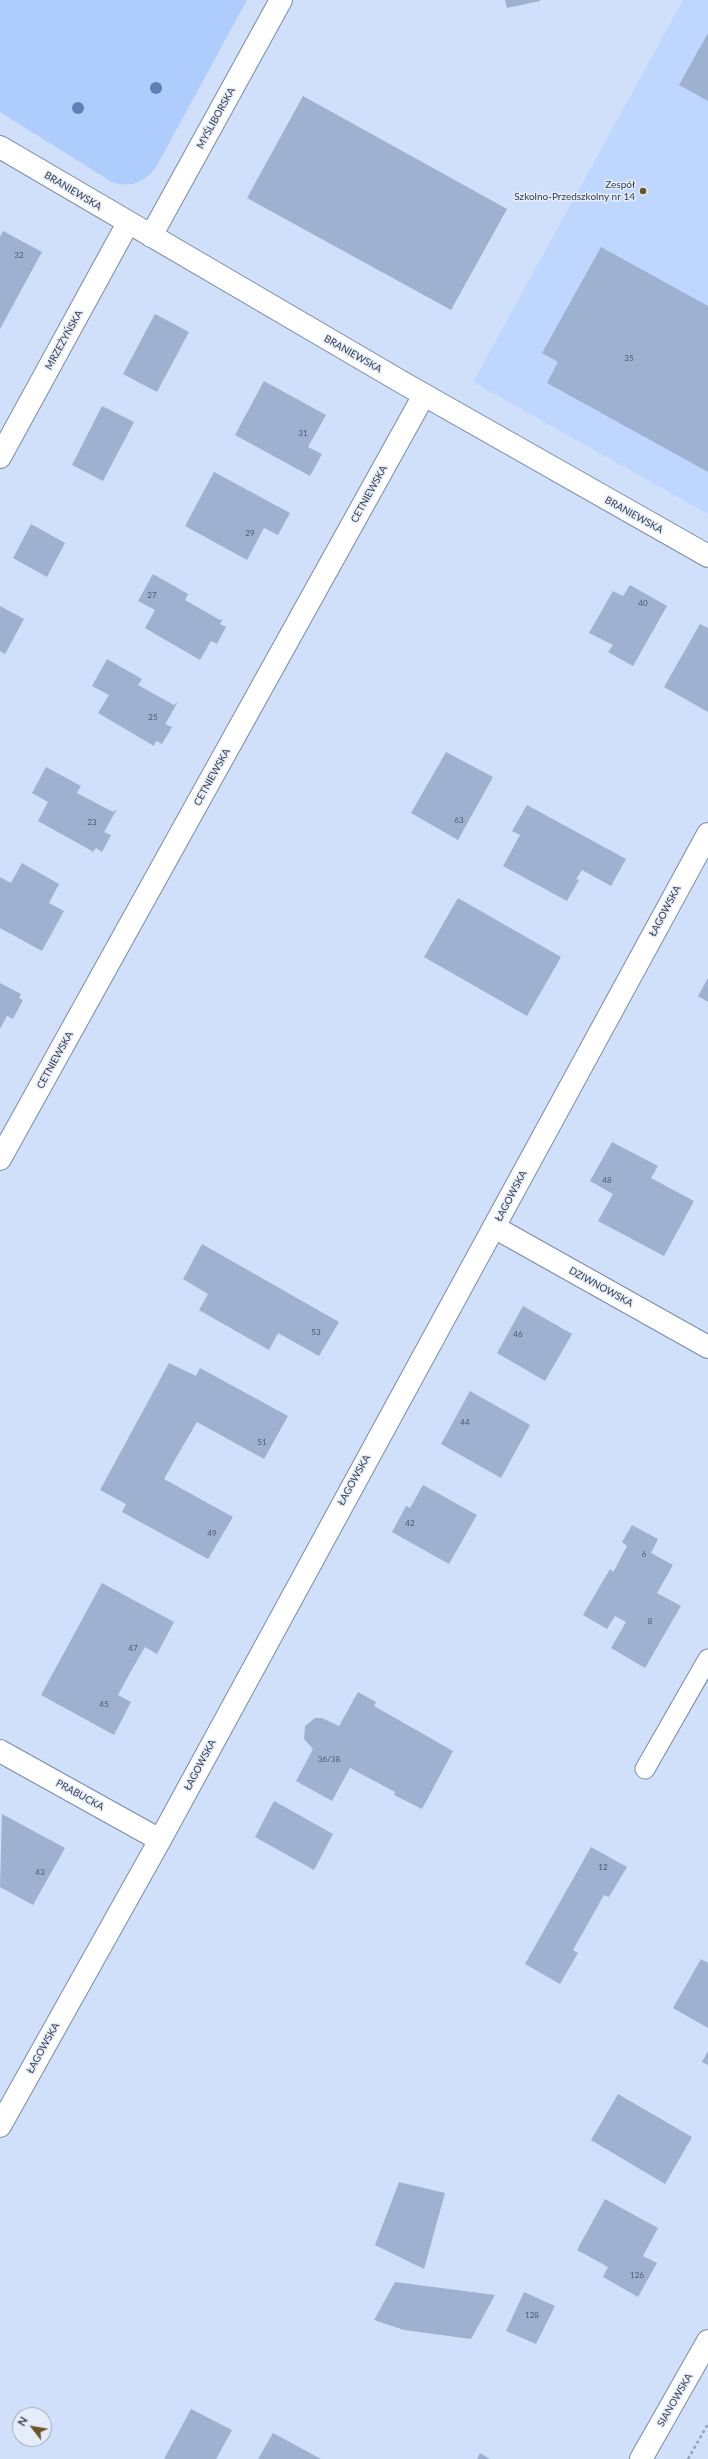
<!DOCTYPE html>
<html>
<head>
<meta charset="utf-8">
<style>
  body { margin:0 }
  #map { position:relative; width:708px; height:2459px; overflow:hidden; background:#d0e0fa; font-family:Lato,sans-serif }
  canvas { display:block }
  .north { position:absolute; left:12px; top:2407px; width:40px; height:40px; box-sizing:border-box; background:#e5edfa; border:1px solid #9fa7b4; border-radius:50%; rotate:301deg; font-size:11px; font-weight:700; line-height:16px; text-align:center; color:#353d4a }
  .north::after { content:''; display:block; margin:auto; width:14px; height:18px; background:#6d5325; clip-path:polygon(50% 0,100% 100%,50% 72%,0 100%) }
</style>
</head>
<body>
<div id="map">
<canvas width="708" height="2459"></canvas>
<div class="north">N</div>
</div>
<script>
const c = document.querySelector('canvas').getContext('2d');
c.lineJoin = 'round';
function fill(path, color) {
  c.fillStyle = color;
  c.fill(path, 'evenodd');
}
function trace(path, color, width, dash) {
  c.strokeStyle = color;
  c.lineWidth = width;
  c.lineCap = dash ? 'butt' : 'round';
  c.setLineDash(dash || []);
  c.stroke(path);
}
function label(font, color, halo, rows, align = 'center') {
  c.font = font + ' Lato,sans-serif';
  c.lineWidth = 3;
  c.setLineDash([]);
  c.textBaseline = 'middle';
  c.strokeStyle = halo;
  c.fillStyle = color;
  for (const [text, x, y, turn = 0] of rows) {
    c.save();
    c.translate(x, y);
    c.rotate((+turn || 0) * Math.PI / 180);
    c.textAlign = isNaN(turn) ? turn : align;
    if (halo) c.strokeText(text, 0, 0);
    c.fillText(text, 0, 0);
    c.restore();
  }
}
fill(new Path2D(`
  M683,0H708V514L473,382Z`), '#bfd7fe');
fill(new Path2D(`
  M0,0H247L155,169C142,183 131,188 112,182L0,112Z`), '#aeccfc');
fill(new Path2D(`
  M505,0H540V1L507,8Z
  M708,33V101L679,85Z
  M303,96L507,209L451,310L247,198Z
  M3,231L42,252L0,329V237Z
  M601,247L708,306V472L547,383L558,362L542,353Z
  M155,314L189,332L157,392L123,374Z
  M264,381L326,415L308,447L322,454L310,476L235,435Z
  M102,406L134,422L103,481L72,465Z
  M214,472L290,513L278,535L264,528L247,560L185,526Z
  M31,524L65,543L47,577L13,558Z
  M153,574L188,594L185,600L220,620L223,619L220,624L226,627L217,644L211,641L200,660L145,628L155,610L138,601Z
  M630,585L667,606L633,666L608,652L613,645L589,633L613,591L623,596Z
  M0,606L24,619L5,654L0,651Z
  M700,624L708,628V712L664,687Z
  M107,659L142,679L138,685L174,705L178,702L165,724L172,727L162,744L156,741L154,746L98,713L109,695L92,686Z
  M446,752L493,777L458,840L411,813Z
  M46,767L81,786L77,793L113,812L117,809L104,832L111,835L102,852L96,848L92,853V851L38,821L48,802L32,793Z
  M527,805L626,859L611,886L582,870L576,879L579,880L567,901L503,866L520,835L512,831Z
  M22,863L59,884L49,903L64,911L42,951L0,928V877L11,883Z
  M458,898L561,957L527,1016L424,957Z
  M708,978V1002L698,996Z
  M0,983L21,994L19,998L23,1000L13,1019L7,1016L0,1029Z
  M612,1142L658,1166L651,1178L694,1201L664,1256L598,1221L613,1194L590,1181Z
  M202,1244L339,1322L319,1356L278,1333L269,1350L199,1310L208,1294L183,1279Z
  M523,1306L572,1334L545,1381L497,1353Z
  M169,1363L196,1376L200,1368L288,1416L264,1459L197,1422L180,1451L164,1479L233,1517L208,1559L122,1512L126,1504L100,1490Z
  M470,1391L530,1425L501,1478L441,1444Z
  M423,1485L477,1515L449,1564L392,1532L406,1506L410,1508Z
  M632,1525L658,1539L651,1553L673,1565L657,1593L681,1606L645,1668L611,1648L626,1622L615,1616L607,1629L583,1615L610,1569L613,1572L615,1569L627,1546L622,1542Z
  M102,1583L174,1622L157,1654L145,1647L131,1671L118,1695L131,1702L114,1735L41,1695Z
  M358,1692L376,1702L374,1706L453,1751L422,1809L394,1795L395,1792L350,1768L332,1801L296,1781L313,1749L304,1739L305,1726L315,1718H322L339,1726Z
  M274,1801L333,1834L314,1870L255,1837Z
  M2,1814L65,1848L33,1905L0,1887Z
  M591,1847L627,1867L609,1897L604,1895L573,1950L578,1953L560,1984L525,1964Z
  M701,1959L708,1963V2028L673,2008Z
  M708,2051V2065L702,2062Z
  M618,2094L692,2137L665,2184L591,2140Z
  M399,2182L445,2193L424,2269L375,2245Z
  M605,2199L658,2228L643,2256L657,2263L638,2297L603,2277L608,2267L577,2250Z
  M395,2282L495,2295L471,2339L404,2330L374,2320Z
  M524,2292L555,2306L536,2344L506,2331Z
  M191,2409L232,2430L216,2459H164Z
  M273,2433L310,2453L321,2459H258Z
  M480,2453L490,2459H477Z`), '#9eb1d0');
const service = new Path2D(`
  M645,1769L708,1659`);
const minor = new Path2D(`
  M0,147L405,384L708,556
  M151,236L281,0
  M0,457L128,223
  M0,1159L424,395
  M494,1227L708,1347
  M0,1751L160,1840
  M0,2126L160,1840L708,834
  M641,2459L708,2341`);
trace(service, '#798ba9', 21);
trace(minor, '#798ba9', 24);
trace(new Path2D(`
  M688,2459L708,2424`), '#939fb4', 2.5, [3, 3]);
trace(service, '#fff', 19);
trace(minor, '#fff', 22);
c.fillStyle = '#5f80b5';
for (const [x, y] of [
  [156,88],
  [78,108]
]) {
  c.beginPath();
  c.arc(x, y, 6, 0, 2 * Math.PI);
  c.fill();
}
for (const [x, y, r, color] of [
  [643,191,4,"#6d5325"]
]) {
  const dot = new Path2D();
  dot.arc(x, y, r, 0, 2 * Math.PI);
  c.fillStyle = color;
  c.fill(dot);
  trace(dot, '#e5edfa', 1.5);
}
label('8px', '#4f5a6c', null, [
  ["32",19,255],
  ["35",629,358],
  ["31",303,433],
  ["29",250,533],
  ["27",152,595],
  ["40",643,603],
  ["25",153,717],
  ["63",459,820],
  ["23",92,822],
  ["48",607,1180],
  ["53",316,1332],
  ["46",518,1334],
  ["44",465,1422],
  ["51",262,1442],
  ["42",410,1523],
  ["49",212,1533],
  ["6",644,1554],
  ["8",650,1621],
  ["47",133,1648],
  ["45",104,1704],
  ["36/38",329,1759],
  ["12",603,1867],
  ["43",40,1872],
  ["126",637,2275],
  ["128",532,2315]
]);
label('10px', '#353d4a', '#e5edfa', [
  ["MYŚLIBORSKA",216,118,-61],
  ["BRANIEWSKA",73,191,31],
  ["MRZEŻYŃSKA",64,340,-61],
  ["BRANIEWSKA",353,354,30],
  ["CETNIEWSKA",369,494,-61],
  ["BRANIEWSKA",634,515,29],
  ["CETNIEWSKA",212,777,-61],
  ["ŁAGOWSKA",665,911,-62],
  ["CETNIEWSKA",55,1060,-61],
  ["ŁAGOWSKA",511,1196,-62],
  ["DZIWNOWSKA",601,1287,29],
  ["ŁAGOWSKA",354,1480,-61],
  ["ŁAGOWSKA",200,1765,-62],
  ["PRABUCKA",80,1795,29],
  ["ŁAGOWSKA",43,2048,-61],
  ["SIANOWSKA",675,2400,-60]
]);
label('10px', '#353d4a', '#e5edfa', [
  ["Zespół",635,185],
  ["Szkolno-Przedszkolny nr 14",635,197]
], 'right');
</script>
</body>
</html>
